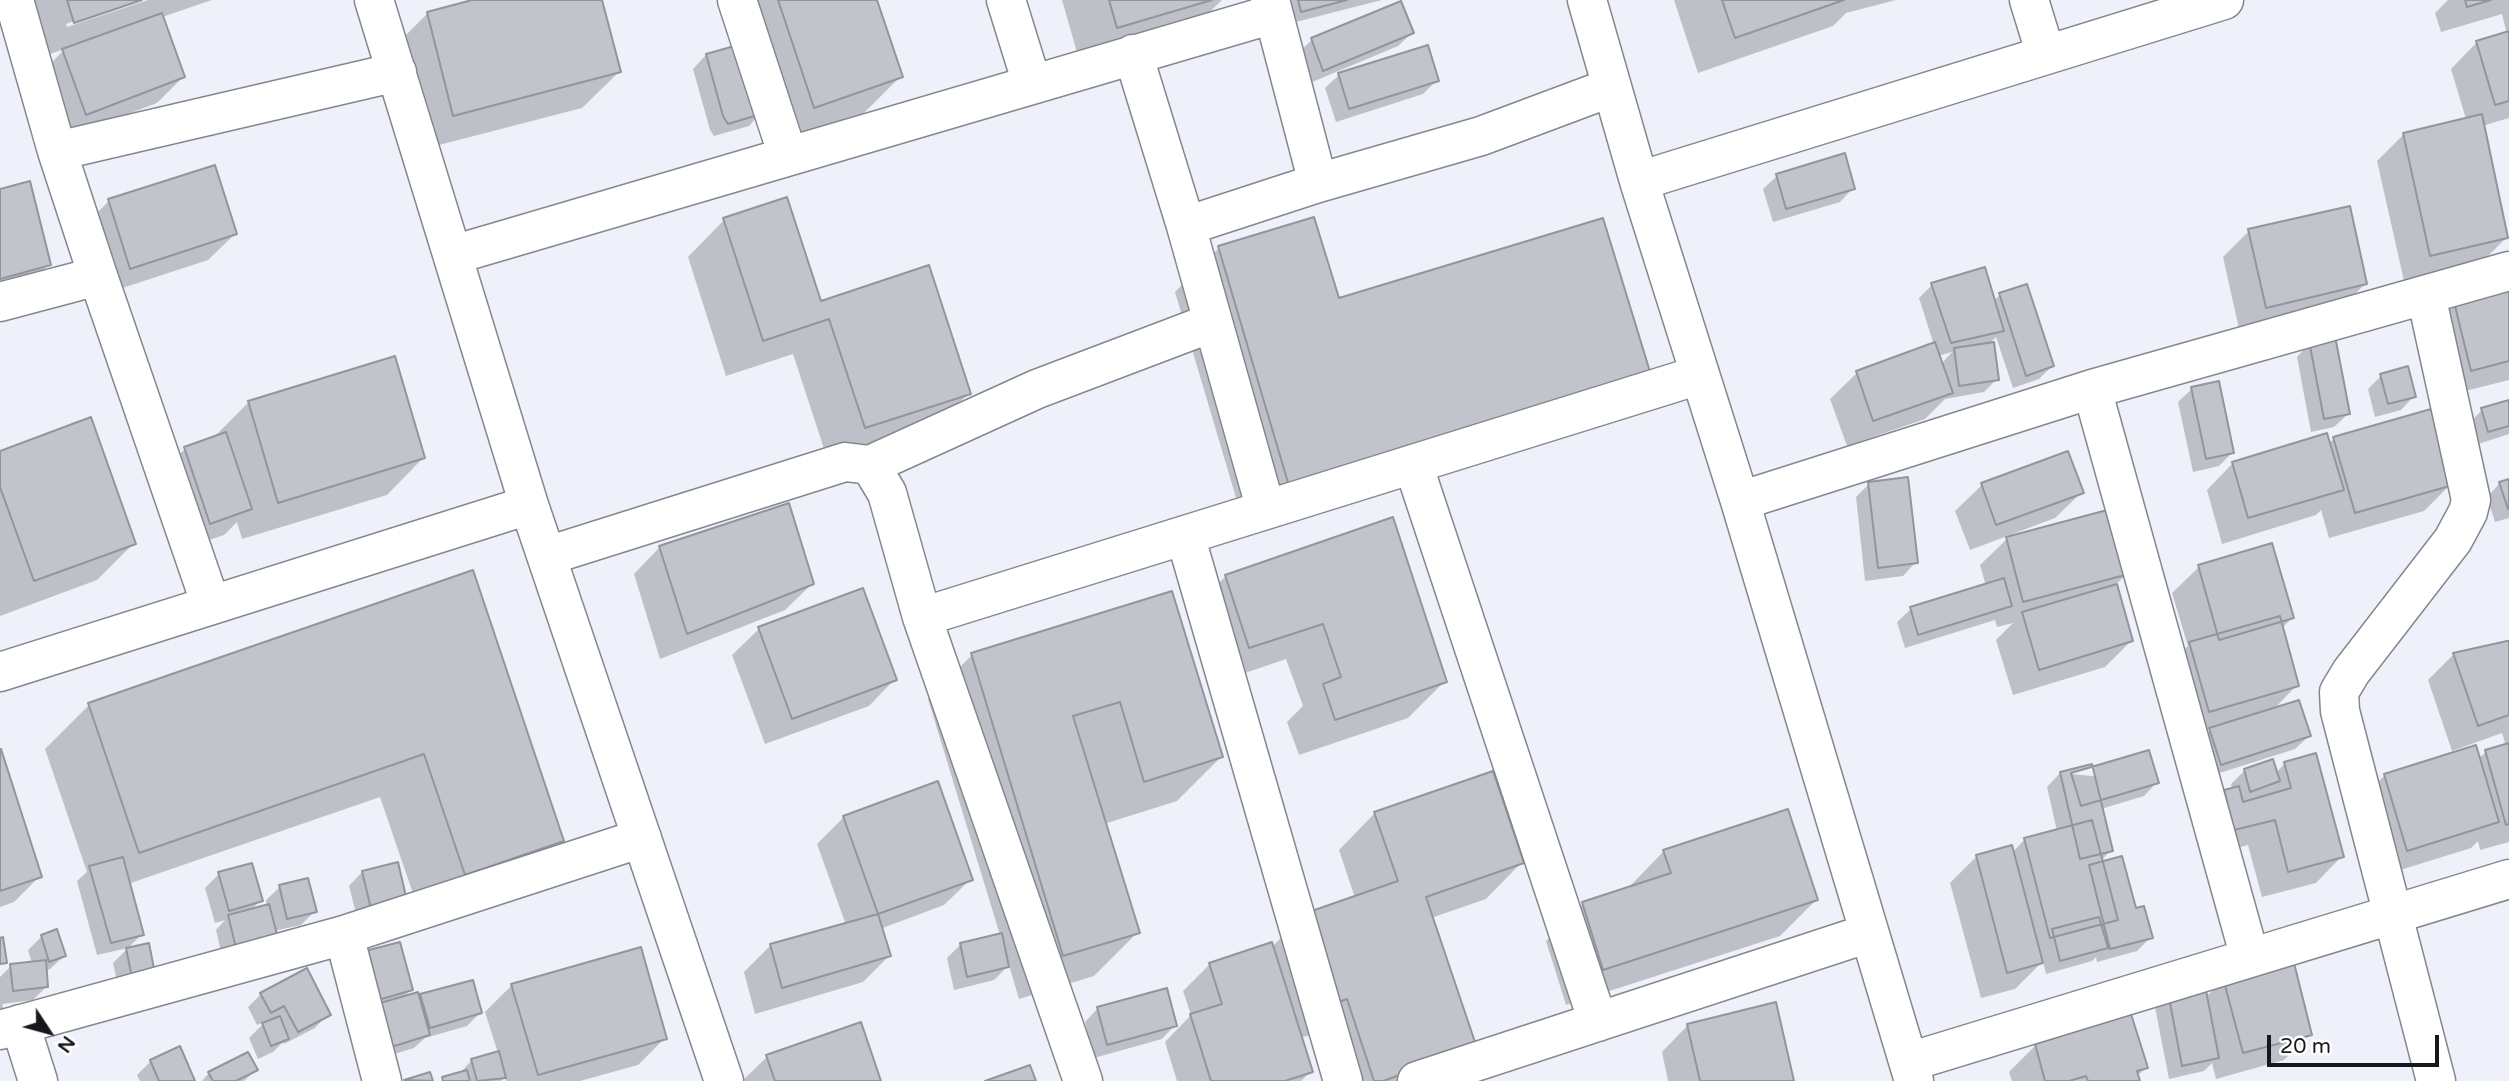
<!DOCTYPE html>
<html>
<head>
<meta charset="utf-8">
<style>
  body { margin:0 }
  #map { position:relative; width:2509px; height:1081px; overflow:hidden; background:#eef1f9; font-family:"Varela Round",sans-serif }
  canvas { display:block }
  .north { position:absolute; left:14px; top:997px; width:70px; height:70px; -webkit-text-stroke:5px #fefefe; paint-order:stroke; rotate:126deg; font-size:19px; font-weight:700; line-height:28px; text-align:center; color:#17181b }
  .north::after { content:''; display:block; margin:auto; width:24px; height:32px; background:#17181b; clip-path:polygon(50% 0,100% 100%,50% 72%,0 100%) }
  .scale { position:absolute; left:2267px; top:1035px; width:172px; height:32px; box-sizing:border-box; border:4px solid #17181b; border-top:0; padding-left:9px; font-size:21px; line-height:24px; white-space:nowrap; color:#17181b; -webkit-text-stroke:5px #fefefe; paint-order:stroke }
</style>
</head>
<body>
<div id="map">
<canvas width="2509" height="1081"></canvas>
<div class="north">N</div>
<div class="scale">20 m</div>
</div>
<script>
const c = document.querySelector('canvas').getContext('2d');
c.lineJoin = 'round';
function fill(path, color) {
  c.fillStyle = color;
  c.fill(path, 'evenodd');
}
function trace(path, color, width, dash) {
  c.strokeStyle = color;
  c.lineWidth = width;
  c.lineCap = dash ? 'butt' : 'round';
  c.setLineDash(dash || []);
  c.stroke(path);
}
fill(new Path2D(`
  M19,0H137L66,24L67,27L148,0H212L162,17L183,77L157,103L59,140L37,77L65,49L38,58Z
  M479,0H601L619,72L582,108L416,151L391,50L428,13Z
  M719,0H876L901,76L857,120L770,151L758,116L749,126L714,136L710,130L693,69L706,55L735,47Z
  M1062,0H1222L1190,31L1080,63Z
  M1282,0H1382L1288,24Z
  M1674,0H1896L1846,13L1833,26L1698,73Z
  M2448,0H2509V118L2482,126L2506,238L2480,264L2404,281L2377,161L2404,134L2466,119L2451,69L2477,42L2507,34L2502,14L2441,32L2435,13Z
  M1412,33L1398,46L1310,83L1298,53L1312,40Z
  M1339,75L1437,80L1423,94L1336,122L1325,88Z
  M1777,176L1853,188L1840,202L1773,222L1763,189Z
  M0,191L49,264L23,291L0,297Z
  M109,201L235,234L208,260L104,294L83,227Z
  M724,220L820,304L969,393L932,430L829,464L793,354L726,376L688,257Z
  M2249,231L2365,284L2339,310L2240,333L2223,257Z
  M1219,248L1338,301L1605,419L1245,528L1175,292Z
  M2509,282V380L2445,396L2426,322L2453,296Z
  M1932,285L1993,301L2000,295L2052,366L2039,379L2013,388L1996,337L1988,345L1997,379L1984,392L1945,399L1925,419L1847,446L1830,399L1857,373L1934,345L1919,298ZM1952,352L1941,364L1938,356Z
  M2310,343L2348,414L2334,427L2311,432L2297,357Z
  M2381,376L2414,396L2401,410L2375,417L2368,389Z
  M2192,389L2232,453L2219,466L2193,472L2178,402Z
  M249,402L423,458L387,495L242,539L237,522L224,535L183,549L158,475L185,449L212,439Z
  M2509,402V434L2475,445L2469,423L2482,410Z
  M2334,439L2451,484L2424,511L2329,538L2321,510L2316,515L2222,544L2207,490L2233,463L2328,444Z
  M0,452L134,543L97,580L0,616Z
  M2509,481V518L2495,522L2487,497L2500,483Z
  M1869,484L1916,562L1903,576L1865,581L1856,497Z
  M1982,485L2082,492L2055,518L1970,550L1955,511Z
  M2010,536L2011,538L2127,574L2115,585L2131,641L2105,667L2013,695L1996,640L2013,623L1997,627L1995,620L1905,648L1897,622L1911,609L1986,586L1980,565Z
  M660,547L812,584L785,610L660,659L634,574Z
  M2199,567L2292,618L2282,628L2297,685L2272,711L2309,736L2295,749L2207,777L2196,744L2211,729L2183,737L2163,670L2188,646L2172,593Z
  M472,572L562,840L518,884L421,917L380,797L128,884L142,934L128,948L97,955L77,881L87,872L45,749L89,705Z
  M1226,576L1445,681L1408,718L1299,755L1287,722L1303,706L1286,659L1213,684L1189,613Z
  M1171,593L1221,757L1177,801L1104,824L1138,932L1094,976L1019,999L1009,965L994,980L954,990L947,958L961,944L1000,935L928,699L972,655Z
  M759,629L895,679L869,706L765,744L732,655Z
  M2509,643V842L2480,850L2478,841L2471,848L2381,876L2358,802L2385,775L2478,759L2486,752L2506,746L2502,733L2452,751L2428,680L2454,654Z
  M0,753L40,876L14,902L0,907Z
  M2285,763L2342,856L2316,883L2262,897L2248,845L2208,856L2198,818L2224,792L2232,790L2231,784L2244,771L2276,773Z
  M2060,773L2157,782L2144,796L2101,809L2111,850L2101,861L2151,937L2137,951L2097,962L2096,957L2092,961L2046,974L2043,961L2015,989L1981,998L1950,883L1977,856L2012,853L2025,839L2057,831L2047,787Z
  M937,783L971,879L944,905L880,929L889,956L863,982L755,1014L744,972L770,946L846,925L817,844L843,818Z
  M1375,813L1522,862L1486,899L1431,918L1442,1081H1326L1310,1035L1300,1038L1311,1071L1301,1081H1177L1165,1042L1191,1015L1183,991L1210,964L1272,947L1304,915L1355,898L1339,850Z
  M1664,851L1816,900L1780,936L1566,1005L1546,941L1583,904L1628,888Z
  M362,872L406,900L358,921L349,886Z
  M219,874L261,900L250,911L267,907L266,900L280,887L315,911L301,925L274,931L223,961L216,930L225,920L215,923L205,888Z
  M42,936L64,956L50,969L45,971L47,986L33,1000L2,1004L4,1010L0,1014V977L11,966L32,963L28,950Z
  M398,944L411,989L402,999H418L421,995L480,1013L467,1026L425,1038L414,1048L378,1059L368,1018Z
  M127,949L153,973L119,991L113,963Z
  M2224,979L2310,1034L2284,1060L2216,1079L2212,1063L2204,1071L2169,1079L2154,1002L2205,998Z
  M512,985L665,1038L638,1065L580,1081H506L505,1077L501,1081H440L459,1074L472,1060L498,1053L485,1012Z
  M261,994L328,1014L315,1028L284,1044L283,1042L273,1052L258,1059L249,1038L265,1022L257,1025L248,1007Z
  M1098,1008L1175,1025L1162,1039L1094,1058L1085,1022Z
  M1688,1025L1793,1081H1668L1662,1052Z
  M2036,1045L2146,1068L2137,1076L2138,1081H2012L2009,1072Z
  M767,1057L879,1081H742Z
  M151,1061L194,1081H140L137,1075Z
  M256,1070L244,1081H202L209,1073Z`), '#0003');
const building = new Path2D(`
  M67,0H142L74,23Z
  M472,0H602L621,72L453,116L427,12Z
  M778,0H877L903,77L814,108Z
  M1109,0H1212L1117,28Z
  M1298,0H1347L1301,12Z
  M1722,0H1844L1735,38Z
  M2465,0H2491L2467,7Z
  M1401,1L1414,33L1323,71L1311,38Z
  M162,13L185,77L86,115L62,49Z
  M2509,31V101L2495,105L2476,41Z
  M745,43L764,113L728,124L723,116L706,54Z
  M1428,45L1439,81L1349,109L1338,73Z
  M2482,114L2508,238L2430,256L2403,133Z
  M1845,153L1855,189L1786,209L1776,174Z
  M215,165L237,234L130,269L108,199Z
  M30,181L51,265L0,279V189Z
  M787,197L821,301L929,265L971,394L865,428L829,319L763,341L723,218Z
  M2350,206L2367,284L2266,308L2248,229Z
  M1314,217L1339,298L1603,218L1651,375L1289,486L1218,246Z
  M1985,267L2004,331L1951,343L1931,283Z
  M2509,280V361L2471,371L2452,294Z
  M2027,284L2054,366L2026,376L1999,293Z
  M2335,336L2350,414L2324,419L2309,341Z
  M1935,342L1953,393L1873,421L1856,371Z
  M1994,342L1999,380L1959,386L1954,348Z
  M395,356L425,458L278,503L248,401Z
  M2408,366L2416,397L2388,404L2380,374Z
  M2219,381L2234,453L2206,459L2191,387Z
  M2509,400V426L2488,432L2481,408Z
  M2431,409L2453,485L2355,513L2333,437Z
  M91,417L136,544L34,581L0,487V451Z
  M226,432L252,509L210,524L184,447Z
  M2327,433L2344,490L2248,518L2232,462Z
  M2068,451L2084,493L1996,525L1981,483Z
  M1908,477L1918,563L1878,568L1868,482Z
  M2509,479V509H2508L2499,482Z
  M789,503L814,584L687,634L659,546Z
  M2111,509L2129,574L2023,602L2006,537Z
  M1393,517L1447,682L1335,720L1323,684L1341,677L1323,624L1249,648L1225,575Z
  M2272,543L2294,618L2219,640L2198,565Z
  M473,570L564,841L465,875L424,754L139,853L88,703Z
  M2004,578L2012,606L1918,635L1910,607Z
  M2117,584L2133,641L2039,670L2022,612Z
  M863,588L897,680L792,719L758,627Z
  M1172,591L1223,757L1144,782L1120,702L1073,716L1140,933L1063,956L971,653Z
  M2280,616L2299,686L2209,712L2189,642Z
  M2507,641H2509V715L2478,726L2453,653Z
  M2299,700L2311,736L2221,765L2209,728Z
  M2509,743V824L2506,825L2485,750Z
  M2476,745L2499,822L2407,851L2384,774Z
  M1,749L42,877L0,891V749Z
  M2149,750L2159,783L2081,806L2071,773Z
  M2316,753L2344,857L2288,872L2275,820L2234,830L2224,790L2239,786L2243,802L2291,788L2284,762Z
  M2273,759L2280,781L2250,792L2244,769Z
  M2092,764L2113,851L2080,859L2060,772Z
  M1493,771L1524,863L1426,897L1477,1048L1383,1081H1374L1347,999L1333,1004L1303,914L1398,881L1374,812Z
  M938,781L973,880L878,914L843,816Z
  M1788,809L1818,900L1603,970L1582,902L1671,873L1663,850Z
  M2092,820L2118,920L2050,938L2024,838Z
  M2012,845L2043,963L2007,973L1976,855Z
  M2122,856L2136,908L2144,906L2153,938L2110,949L2089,865Z
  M123,857L144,935L111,943L89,866Z
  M398,862L407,901L371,909L362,871Z
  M252,863L263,901L229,911L218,872Z
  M308,878L317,912L287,919L279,885Z
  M269,904L278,938L236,948L228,915Z
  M878,914L891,956L782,988L770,944Z
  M2099,917L2108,948L2060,961L2052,929Z
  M57,929L66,956L49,962L41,935Z
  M1002,933L1009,967L967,977L960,943Z
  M3,937L7,963L0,964V938Z
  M400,942L413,990L378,1000L365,951Z
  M1272,942L1313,1072L1285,1081H1211L1190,1014L1222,1004L1209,963Z
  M149,943L155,974L132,978L126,948Z
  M641,947L667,1039L538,1075L511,984Z
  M2293,959L2312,1035L2243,1053L2223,978Z
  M46,960L48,987L13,991L10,964Z
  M307,968L331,1015L298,1032L284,1006L271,1013L260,993Z
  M473,980L482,1013L430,1028L420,994Z
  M2204,980L2219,1058L2182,1066L2167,987Z
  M1167,988L1177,1026L1107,1045L1097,1007Z
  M418,992L430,1035L391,1047L380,1003Z
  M1776,1002L1794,1081H1700L1687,1024Z
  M2131,1014L2148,1068L2137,1071L2140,1081H2088L2086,1076L2069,1081H2045L2035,1044Z
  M280,1016L289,1039L271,1046L262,1023Z
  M861,1022L881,1081H775L766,1055Z
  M180,1046L195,1081H159L150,1060Z
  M499,1051L506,1078L477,1081L471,1059Z
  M248,1052L258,1070L236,1081H213L208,1072Z
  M1030,1065L1036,1081H985Z
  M467,1070L470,1081H443L442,1077Z
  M430,1072L433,1081L404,1080Z`);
fill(building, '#c1c4cb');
trace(building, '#92959c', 2);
const street = new Path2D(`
  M14,0L57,151L397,72
  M374,0L529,505L724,1081
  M737,0L788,156
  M1006,0L1032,84
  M1270,0L1318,183
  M1587,0L1639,181L1740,501L1914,1081
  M2029,0L2046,55
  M1133,54L1186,226
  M1639,181L2224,0
  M453,255L1273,14
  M98,276L211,605
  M2426,295L2471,500L2468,512L2453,540L2351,672L2339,692L2340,711L2436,1081
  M0,302L98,276L57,151
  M2092,389L2250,958
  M1413,464L1598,1022
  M870,465L887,493L922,617L1083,1081
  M1740,501L2092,389L2509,271
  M1266,510L1186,226L1318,183L1481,136L1612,87
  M1185,535L1343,1081
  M547,556L845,462L870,465L1037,389L1211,323
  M922,617L1699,375
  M0,672L529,505
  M344,935L382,1081
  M20,1024L38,1081
  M0,1030L344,935L642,838
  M1909,1062L2509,879
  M1417,1081L1869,933`);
trace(street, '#84878e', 41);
trace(street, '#fff', 38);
</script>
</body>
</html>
